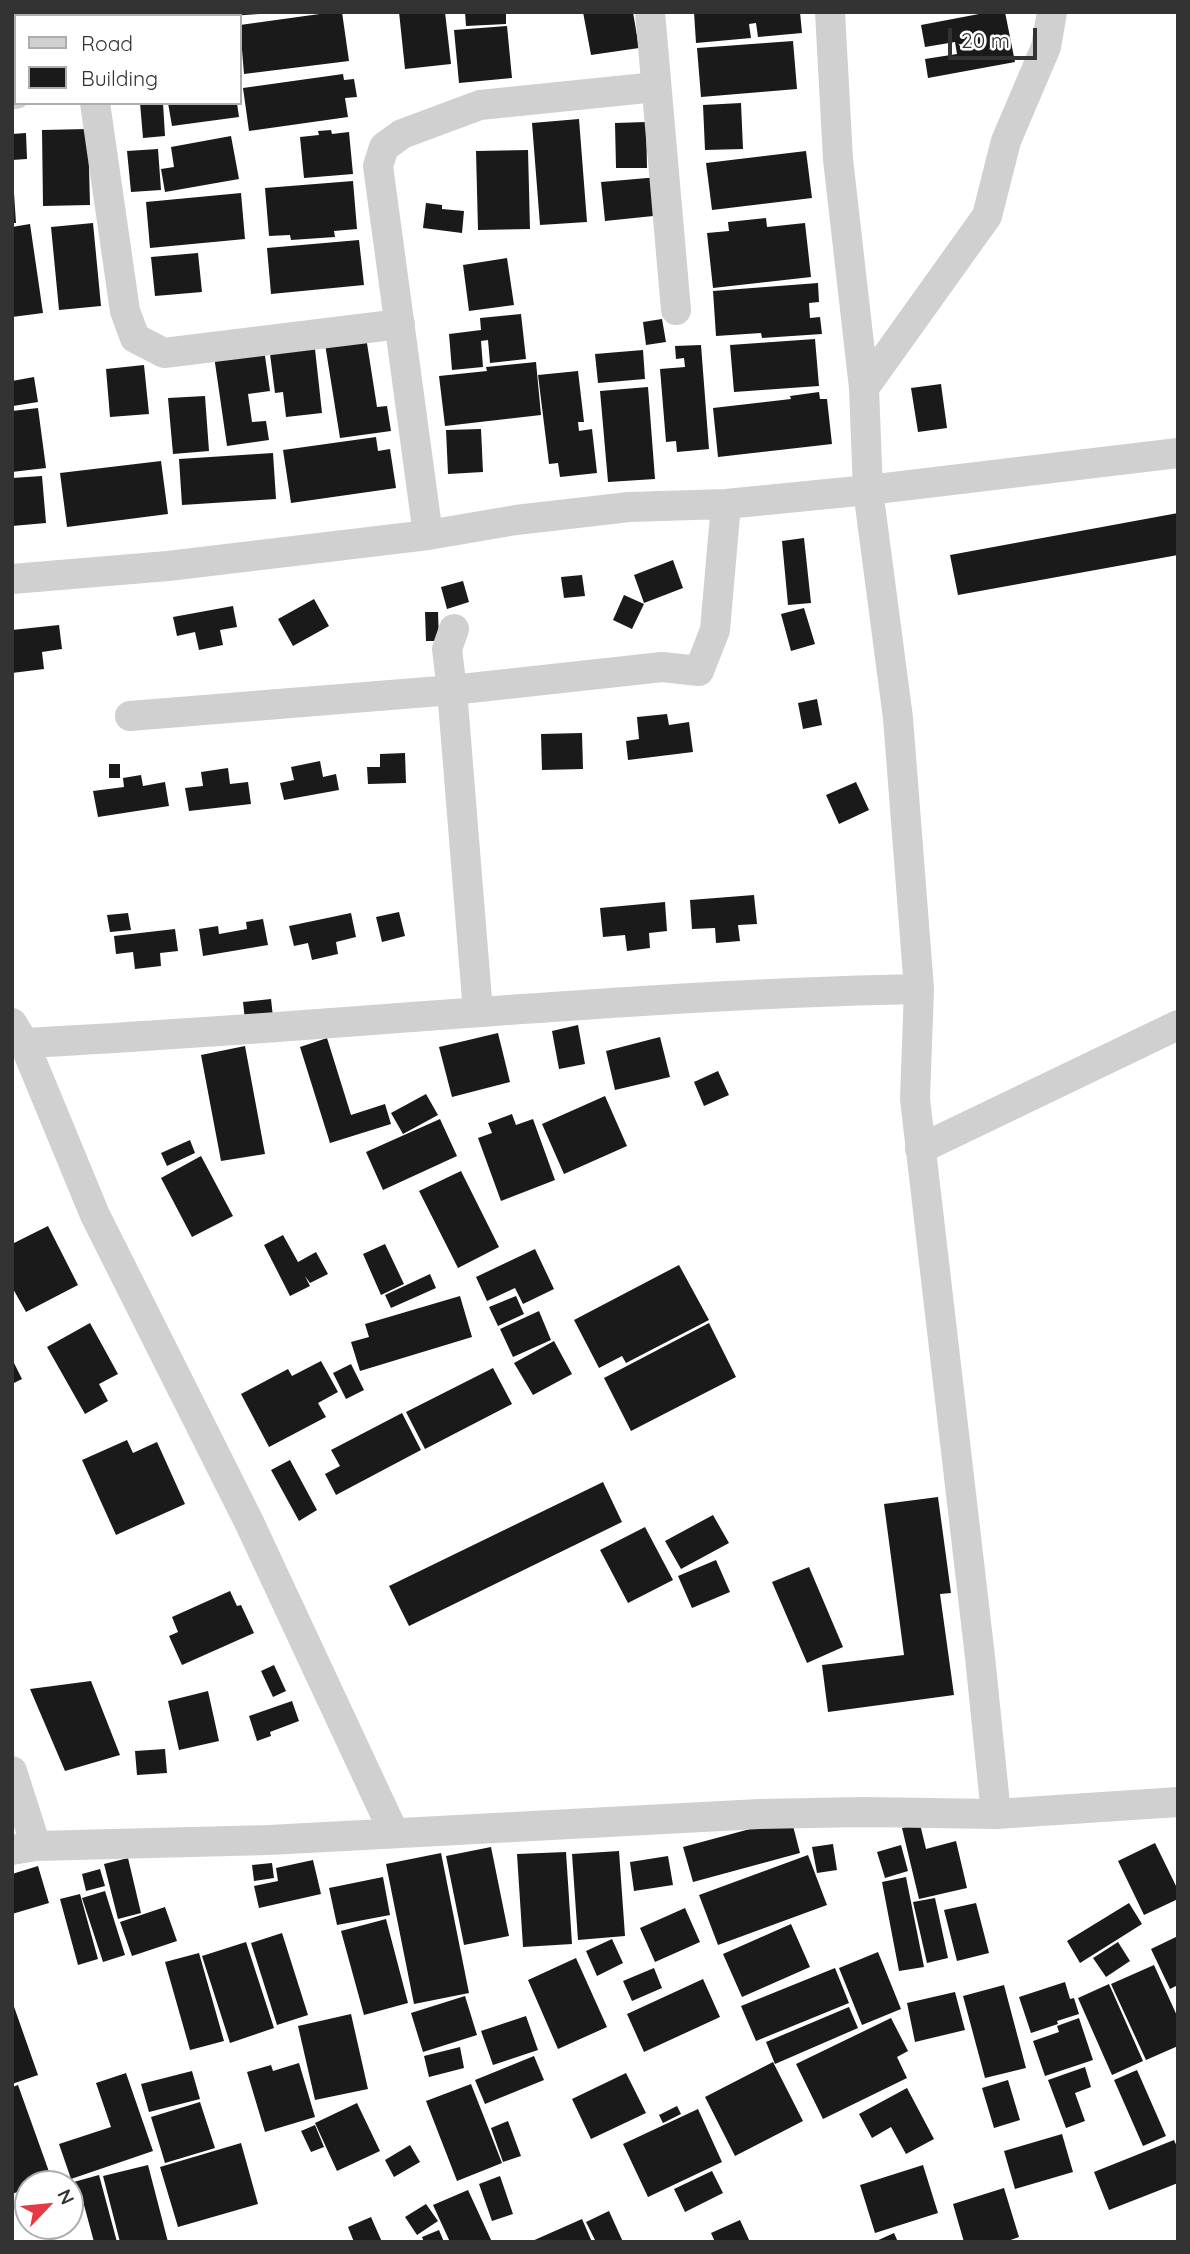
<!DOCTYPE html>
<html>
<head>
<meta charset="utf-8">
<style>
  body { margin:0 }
  #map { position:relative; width:1190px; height:2254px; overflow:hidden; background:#fff; font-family:Quicksand,sans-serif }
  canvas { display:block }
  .frame { position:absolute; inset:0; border:14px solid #333; pointer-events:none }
  .legend { position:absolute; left:14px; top:14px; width:228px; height:91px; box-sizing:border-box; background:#fff; border:2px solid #adadad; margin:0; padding:9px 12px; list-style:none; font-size:21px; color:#333 }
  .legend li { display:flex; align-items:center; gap:14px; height:35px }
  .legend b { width:35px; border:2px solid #adadad }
  .north { position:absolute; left:14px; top:2170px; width:70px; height:70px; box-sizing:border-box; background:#fff; border:2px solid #adadad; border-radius:50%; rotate:64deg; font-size:19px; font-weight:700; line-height:28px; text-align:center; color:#333 }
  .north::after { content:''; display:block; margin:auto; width:24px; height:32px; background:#e63946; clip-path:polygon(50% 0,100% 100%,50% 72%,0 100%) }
  .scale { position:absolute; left:948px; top:28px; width:89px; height:32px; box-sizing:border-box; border:4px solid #333; border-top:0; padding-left:9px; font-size:21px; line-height:24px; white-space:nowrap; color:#333; -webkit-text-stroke:5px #fff; paint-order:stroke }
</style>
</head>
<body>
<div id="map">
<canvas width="1190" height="2254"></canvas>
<div class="frame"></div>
<ul class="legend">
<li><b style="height:9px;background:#d0d0d0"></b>Road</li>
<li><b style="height:19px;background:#1a1a1a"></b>Building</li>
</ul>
<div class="north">N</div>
<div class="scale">20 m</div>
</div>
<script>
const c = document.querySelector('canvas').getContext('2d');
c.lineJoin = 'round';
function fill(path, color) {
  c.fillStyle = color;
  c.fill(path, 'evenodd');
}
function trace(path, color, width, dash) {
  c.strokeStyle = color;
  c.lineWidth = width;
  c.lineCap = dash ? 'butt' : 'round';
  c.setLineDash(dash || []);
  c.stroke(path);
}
fill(new Path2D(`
  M111,12H216V16H111Z
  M230,12H259V14L230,16Z
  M334,12H342L349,61L244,74L240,25Z
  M399,12H445L451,64L405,69Z
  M465,12H506V24L466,26Z
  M583,12H633L639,48L591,55Z
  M694,12H800L802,33L758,37L756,23L749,24L751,38L696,43Z
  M979,12H1005L1015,62L928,78L925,59L957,54L955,42L925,47L921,25L979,14Z
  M12,26H16V74H12Z
  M507,26L512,78L459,83L454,30Z
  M793,41L797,89L701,97L697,48Z
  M343,74L344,80L354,79L357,97L345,98L348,117L249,131L243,88Z
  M140,103H163L165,136L143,138Z
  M168,103H237L239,117L172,126Z
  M741,103L743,149L705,150L703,105Z
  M579,119L587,222L540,225L532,123Z
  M646,122L647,168H616L615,123Z
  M88,129L90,205L43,206L42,130Z
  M331,130L332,134L349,132L353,174L304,178L300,137L319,135L318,131Z
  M26,133L27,159L12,160V134Z
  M231,136L239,179L165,192L161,169L174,167L171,147Z
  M158,149L161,190L131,192L127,151Z
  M528,150L530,229L478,230L476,151Z
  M806,151L812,198L712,210L706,163Z
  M659,177L663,215L605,221L601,182Z
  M353,181L357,229L334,231L335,237L291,240L290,235L269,236L265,188Z
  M12,193H14L16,223H12Z
  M241,193L245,239L150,248L146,202Z
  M426,203L442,205V209L464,211L462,233L423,228Z
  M766,218L767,227L805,223L811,277L713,288L707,233L729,231L728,222Z
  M93,223L101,306L59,310L51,227Z
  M30,224L43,313L12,317V227Z
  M359,240L364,285L271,294L267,248Z
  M198,253L202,292L155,296L151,257Z
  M507,258L514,305L469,311L463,265Z
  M818,283L819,302L809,303L810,318L820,317L822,334L762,338L761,333L716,336L713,291Z
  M521,314L526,359L490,363L488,340L481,341L483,367L452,370L449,334L481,330L480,318Z
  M662,319L666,342L646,345L643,322Z
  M366,337L377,407L387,406L391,431L340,438L325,344Z
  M815,339L819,386L734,392L730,345Z
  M701,345L709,449L677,452L676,441L666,442L660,369L685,367L684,358L676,359L675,346Z
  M264,349L270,391L248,394L252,422L266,421L269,440L227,446L214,356Z
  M315,349L322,413L286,417L283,392L275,393L270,354Z
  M643,350L645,379L598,383L595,354Z
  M536,362L541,415L445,426L439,376L487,371L486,367Z
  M144,365L149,414L110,417L106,369Z
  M578,371L584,422H578L579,431L592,429L597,473L560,477L558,463L549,464L538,375Z
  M34,377L38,402L13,406L12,381Z
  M941,384L947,428L918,432L911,388Z
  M648,387L655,479L608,482L600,391Z
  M819,392L820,399H827L832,444L718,457L713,408L791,399L790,396Z
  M205,396L209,451L173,454L168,398Z
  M38,408L46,468L12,472V411Z
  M481,429L483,472L448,474L446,430Z
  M376,437L378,451L390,449L396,488L291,503L283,450Z
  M273,453L276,499L182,505L179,459Z
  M161,461L168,514L67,527L60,473Z
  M42,476L46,523L12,526V478Z
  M1178,513V555L958,595L950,555Z
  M804,538L811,603L788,605L782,541Z
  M673,560L683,588L644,603L634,575Z
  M582,575L585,596L564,598L561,577Z
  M463,581L469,602L447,609L441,587Z
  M624,595L644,604L632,629L613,620Z
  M314,599L329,626L293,646L278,619Z
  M233,606L237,627L220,630L223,645L199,650L195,632L177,636L173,617Z
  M804,608L815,644L791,651L781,614Z
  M425,612H438L439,641H426Z
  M59,625L62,649L42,652L44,669L12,673V630Z
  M817,699L822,725L803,729L798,703Z
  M667,714L669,725L689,722L693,752L628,760L626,741L639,739L637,717Z
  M582,733L583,769L542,770L541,734Z
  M405,753L406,783L368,784L367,767H380V754Z
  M320,761L323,777L336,774L339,790L284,800L280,783L294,780L291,767Z
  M109,764H120V778H109Z
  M228,768L230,784L248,782L251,804L189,811L185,788L203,786L201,772Z
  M141,775L143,786L165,782L169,806L98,817L93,791L124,787L123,778Z
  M856,782L869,810L839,824L826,795Z
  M754,895L757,924L738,925L740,941L716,943L715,928L692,929L690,900Z
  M665,902L667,931L649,933L650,948L627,951L625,935L603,937L600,908Z
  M399,912L405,936L382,942L376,917Z
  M128,913L131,930L110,932L107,915Z
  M351,913L356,937L336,942L338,954L312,960L308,943L294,946L289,926Z
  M263,919L268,945L203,956L199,929L218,926L219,934L247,929L246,922Z
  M175,929L178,951L160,953L161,966L135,969L133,952L116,954L114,936Z
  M271,999L273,1017L245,1020L243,1002Z
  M578,1025L585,1064L559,1069L552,1031Z
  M498,1033L510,1082L452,1097L439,1047Z
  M660,1037L670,1077L615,1090L606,1051Z
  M327,1038L351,1115L385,1104L391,1124L330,1143L300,1047Z
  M245,1046L265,1154L221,1161L201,1055Z
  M718,1071L729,1095L704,1106L694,1082Z
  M426,1094L438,1115L403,1134L391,1113Z
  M605,1096L627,1146L564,1174L542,1124Z
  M512,1114L516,1125L533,1119L555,1180L501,1201L478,1138L492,1133L488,1123Z
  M440,1119L457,1156L383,1190L366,1152Z
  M190,1140L195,1153L167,1166L161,1153Z
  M201,1156L233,1216L192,1237L161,1178Z
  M461,1171L499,1247L458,1268L419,1191Z
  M48,1226L78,1285L26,1312L12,1287V1244Z
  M283,1235L298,1262L316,1252L328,1274L310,1283L305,1276L310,1286L290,1296L264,1245Z
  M385,1244L404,1284L381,1295L363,1254Z
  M535,1249L554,1289L523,1304L515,1288L487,1301L476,1277Z
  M679,1265L709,1320L626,1363L622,1356L599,1368L574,1320Z
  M430,1274L436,1288L391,1308L385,1295Z
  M460,1296L472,1337L360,1371L351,1342L369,1337L365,1324Z
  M516,1296L524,1314L498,1326L489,1307Z
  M539,1311L551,1340L513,1357L500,1329Z
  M90,1323L118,1374L99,1384L108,1401L85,1414L47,1347Z
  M709,1323L736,1377L631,1431L604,1378Z
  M554,1341L572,1374L533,1395L514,1363Z
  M12,1359L22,1379L12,1384Z
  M321,1361L338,1392L318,1403L326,1417L269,1447L241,1394L288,1369L292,1376Z
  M351,1364L364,1390L346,1399L333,1373Z
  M493,1368L512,1404L425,1449L406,1412Z
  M402,1413L421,1450L336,1495L325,1474L340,1466L331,1450Z
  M127,1440L133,1453L157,1442L185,1504L116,1535L82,1460Z
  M290,1460L317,1510L299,1521L271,1470Z
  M603,1482L622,1522L409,1626L389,1586Z
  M938,1497L951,1593L940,1594L954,1695L828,1712L822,1665L904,1655L884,1504Z
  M713,1515L729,1543L681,1569L665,1541Z
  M645,1527L673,1580L628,1603L600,1550Z
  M716,1560L730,1592L692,1608L678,1576Z
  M809,1567L843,1647L807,1663L772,1582Z
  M230,1591L237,1606L241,1605L254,1633L182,1665L169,1636L178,1632L172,1617Z
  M274,1665L286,1691L273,1697L261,1671Z
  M91,1681L120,1755L65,1771L30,1689Z
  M208,1691L219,1741L179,1750L168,1701Z
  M292,1701L299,1721L270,1732L271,1736L257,1741L249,1716Z
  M165,1749L167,1773L137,1775L135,1751Z
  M791,1818L800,1853L693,1882L683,1847Z
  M920,1824L926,1849L956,1841L967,1888L919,1899L902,1828Z
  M1155,1843L1178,1890V1899L1144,1915L1118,1861Z
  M833,1844L837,1870L817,1873L812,1847Z
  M901,1845L908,1871L885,1878L877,1852Z
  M491,1847L509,1936L464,1945L446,1856Z
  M619,1851L625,1936L578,1940L572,1854Z
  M566,1852L572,1944L523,1947L517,1854Z
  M441,1853L469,1993L414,2004L386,1864Z
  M808,1855L827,1905L718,1945L699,1895Z
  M668,1856L673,1885L634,1891L630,1862Z
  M128,1858L141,1913L118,1919L104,1864Z
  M313,1860L321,1894L259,1908L254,1886L278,1881L276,1868Z
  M272,1863L274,1878L254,1881L252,1865Z
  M38,1866L49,1903L12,1914V1874Z
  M100,1869L105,1886L86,1891L82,1874Z
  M383,1877L390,1915L337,1925L329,1888Z
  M906,1877L924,1967L899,1971L882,1882Z
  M105,1891L125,1955L103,1962L82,1898Z
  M80,1894L98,1959L78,1965L60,1899Z
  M935,1898L948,1958L927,1963L913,1902Z
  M976,1903L989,1953L957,1961L944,1910Z
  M1129,1903L1142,1924L1080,1963L1067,1941Z
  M165,1907L177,1941L132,1956L120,1922Z
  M685,1908L700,1942L655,1962L640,1928Z
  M386,1919L408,2003L364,2015L341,1931Z
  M791,1924L810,1967L742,1997L723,1954Z
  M282,1933L308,2015L277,2025L251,1943Z
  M1178,1936V1985L1170,1989L1151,1949Z
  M612,1939L623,1963L597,1976L586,1951Z
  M246,1942L274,2028L230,2043L202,1956Z
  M1118,1942L1130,1961L1106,1977L1093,1958Z
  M878,1952L901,2009L862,2025L839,1968Z
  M199,1953L224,2041L190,2050L165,1962Z
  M576,1958L607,2027L558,2049L528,1980Z
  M1154,1965L1178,2018V2046L1146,2060L1111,1984Z
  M654,1968L662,1988L632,2001L623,1981Z
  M835,1968L849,2003L756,2041L741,2006Z
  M703,1979L720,2017L644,2052L627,2014Z
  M1065,1982L1070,1999L1074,1998L1079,2014L1057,2021L1058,2024L1031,2033L1019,1997Z
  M1109,1984L1143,2061L1112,2075L1078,1998Z
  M1004,1985L1026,2068L985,2078L963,1996Z
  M955,1992L965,2030L915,2042L907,2003Z
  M465,1996L477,2035L423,2052L411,2013Z
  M12,2001L38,2075L12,2084Z
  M849,2007L858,2028L775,2064L766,2042Z
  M351,2014L368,2089L315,2100L298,2026Z
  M526,2016L538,2050L493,2065L481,2031Z
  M891,2018L908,2051L897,2057L907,2078L823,2119L796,2064Z
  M1079,2018L1093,2060L1045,2076L1033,2041L1059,2032L1057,2026Z
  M460,2047L464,2068L429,2077L424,2056Z
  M534,2056L544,2080L485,2104L475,2080Z
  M773,2062L803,2121L735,2156L705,2097Z
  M299,2063L315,2117L265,2132L247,2072L271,2065L273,2071Z
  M1085,2067L1091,2087L1075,2093L1085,2121L1066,2128L1048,2080Z
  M1137,2070L1166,2136L1143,2146L1114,2080Z
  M192,2071L200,2099L149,2112L141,2084Z
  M126,2073L153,2151L71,2179L59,2144L111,2127L96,2083Z
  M626,2073L646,2113L591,2139L572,2099Z
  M1008,2080L1020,2120L994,2128L982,2088Z
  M471,2084L502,2163L457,2181L426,2101Z
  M18,2085L52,2180L40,2184H28V2188L12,2194V2087Z
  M907,2088L934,2139L906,2154L891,2127L872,2138L859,2114Z
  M200,2102L215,2148L165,2163L151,2117Z
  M357,2103L380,2151L337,2171L315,2123Z
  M677,2106L681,2114L663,2123L659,2115Z
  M698,2109L722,2162L648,2197L623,2144Z
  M508,2121L521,2156L503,2162L491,2128Z
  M315,2125L324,2147L311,2152L301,2131Z
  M1062,2134L1073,2172L1015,2189L1004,2151Z
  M1174,2140L1178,2149V2183L1109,2210L1094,2172Z
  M241,2143L258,2204L178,2227L160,2167Z
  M410,2145L420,2162L394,2177L385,2160Z
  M148,2165L168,2242H120L103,2176Z
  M923,2165L938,2213L875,2233L860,2185Z
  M712,2171L723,2193L685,2212L674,2189Z
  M99,2175L117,2242H94L84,2205L70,2209V2183Z
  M500,2176L513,2214L492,2221L479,2184Z
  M1004,2188L1019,2237L1005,2242H964L953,2204Z
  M468,2190L492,2242H450L433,2205Z
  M426,2204L438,2221L417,2235L405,2217Z
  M609,2211L623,2242H596L586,2222Z
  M371,2217L382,2242H354L348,2227Z
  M582,2219L592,2242H530Z
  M740,2220L750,2242H715L711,2233Z
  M439,2230L444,2242H424L422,2237Z
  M894,2233L898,2242H874Z`), '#1a1a1a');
trace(new Path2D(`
  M84,12L85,16
  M650,12L676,310
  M830,12L838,159L864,388L868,490L898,718L919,989L915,1099L980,1657L996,1814
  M12,94H16
  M95,103L125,311L135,338L164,353L400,324
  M864,388L987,216L1006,141L1046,47L1052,12
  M428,535L378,166L384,147L402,134L480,105L656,87
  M12,579L168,566L428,535L516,520L629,507L726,504L868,490L1178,453
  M454,629L447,649L452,690L478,1012
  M130,716L452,690L662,667L699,671L715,630L726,504
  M12,1023L24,1043L95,1215L249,1522L394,1833
  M24,1043C323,1028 620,995 919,989
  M920,1149L1178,1025
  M12,1771L36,1846
  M12,1850L36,1846L269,1840L759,1814L863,1812L996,1814L1178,1802`), '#d0d0d0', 30);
</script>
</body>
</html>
